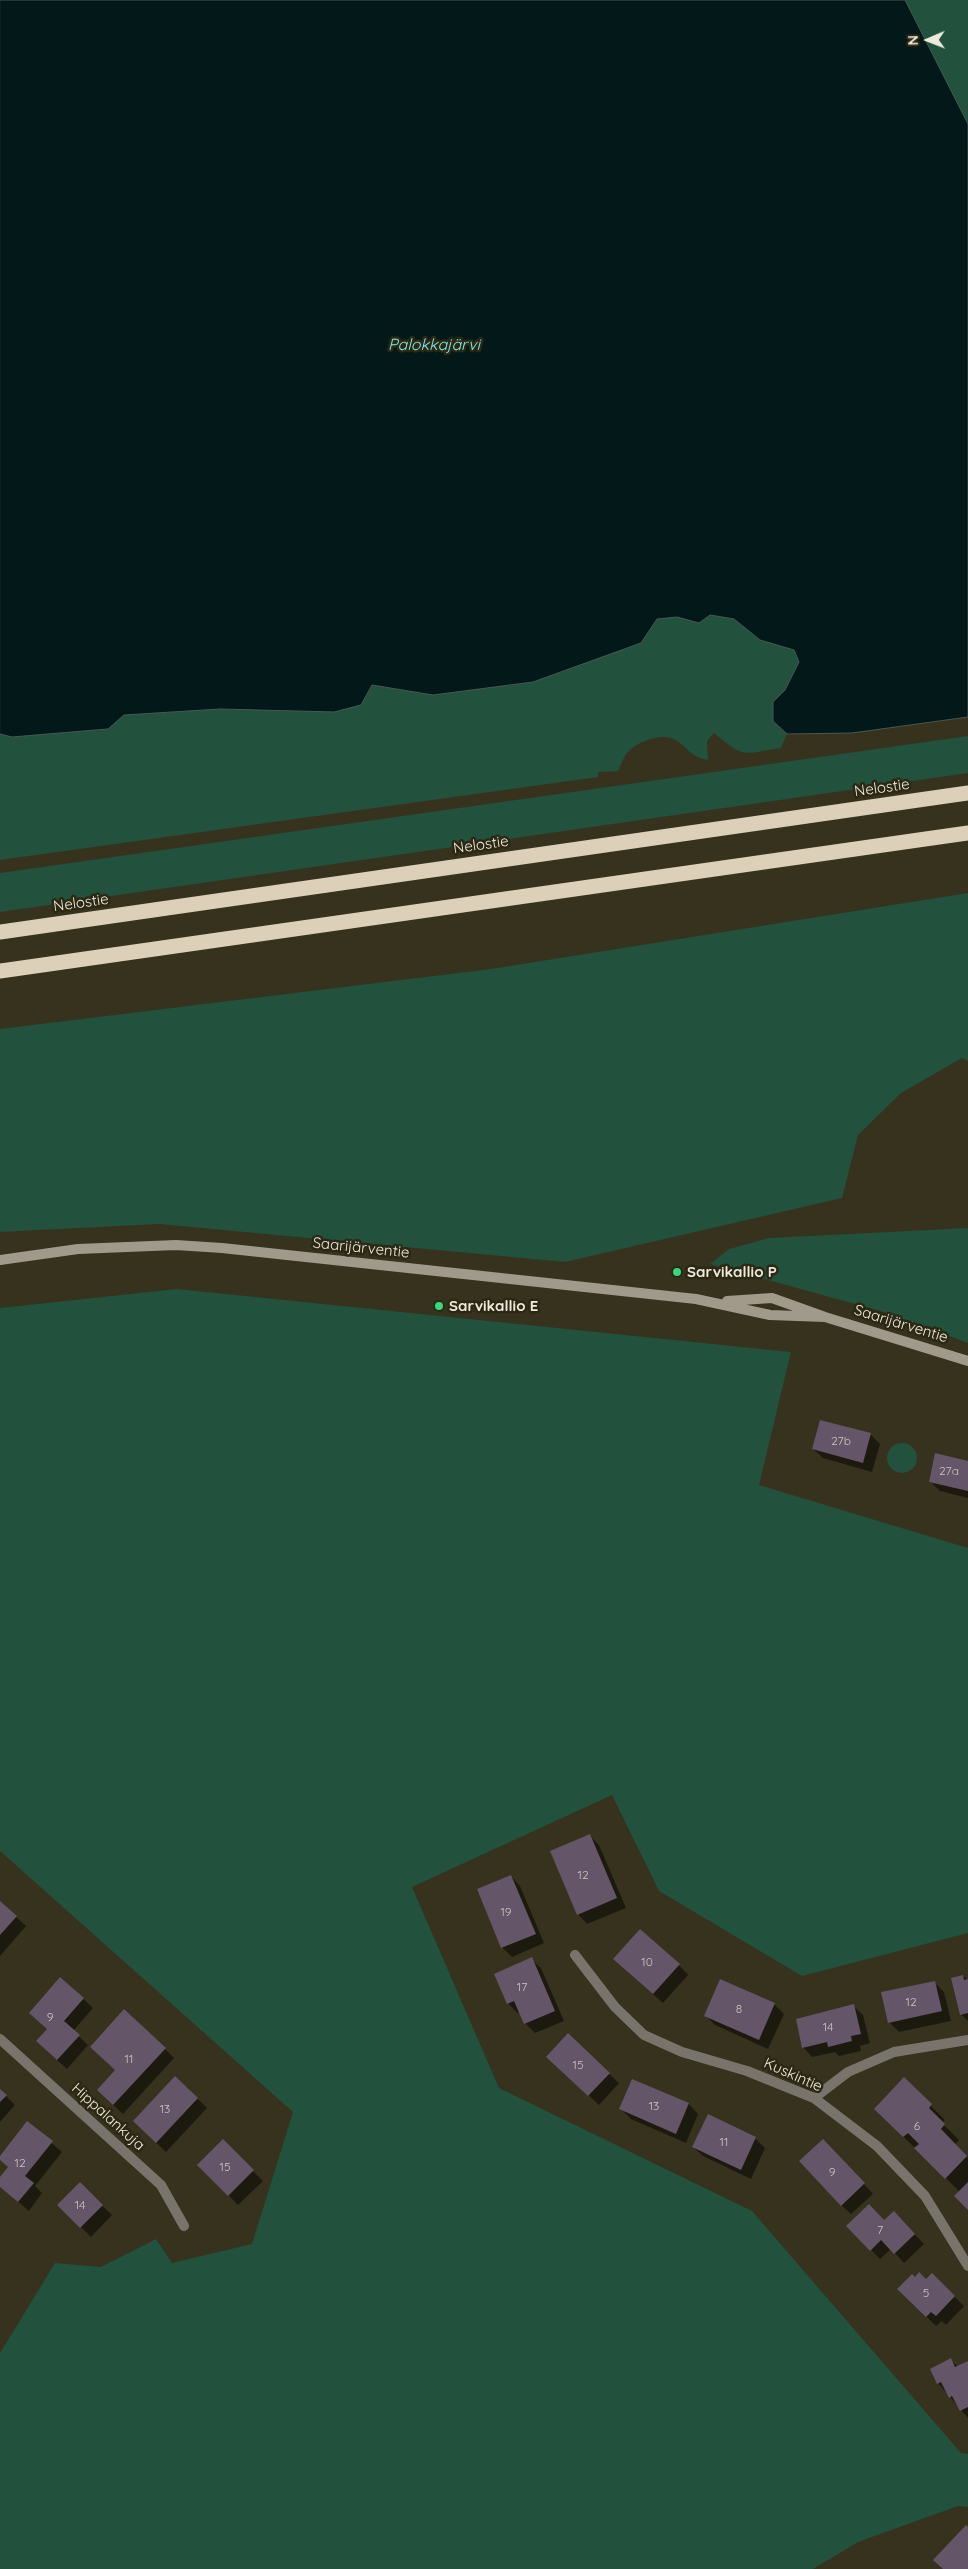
<!DOCTYPE html>
<html>
<head>
<meta charset="utf-8">
<style>
  body { margin:0 }
  #map { position:relative; width:968px; height:2569px; overflow:hidden; background:#36321d; font-family:Quicksand,sans-serif }
  canvas { display:block }
  .north { position:absolute; left:903px; top:15px; width:50px; height:50px; -webkit-text-stroke:4px #2c2813; paint-order:stroke; rotate:269deg; font-size:14px; font-weight:700; line-height:20px; text-align:center; color:#eceadd }
  .north::after { content:''; display:block; margin:auto; width:18px; height:22px; background:#eceadd; clip-path:polygon(50% 0,100% 100%,50% 72%,0 100%) }
</style>
</head>
<body>
<div id="map">
<canvas width="968" height="2569"></canvas>
<div class="north">N</div>
</div>
<script>
const c = document.querySelector('canvas').getContext('2d');
c.lineJoin = 'round';
function fill(path, color) {
  c.fillStyle = color;
  c.fill(path, 'evenodd');
}
function trace(path, color, width, dash) {
  c.strokeStyle = color;
  c.lineWidth = width;
  c.lineCap = dash ? 'butt' : 'round';
  c.setLineDash(dash || []);
  c.stroke(path);
}
function label(font, color, halo, rows, align = 'center') {
  c.font = font + ' Quicksand,sans-serif';
  c.lineWidth = 5;
  c.setLineDash([]);
  c.textBaseline = 'middle';
  c.strokeStyle = halo;
  c.fillStyle = color;
  for (const [text, x, y, turn = 0] of rows) {
    c.save();
    c.translate(x, y);
    c.rotate((+turn || 0) * Math.PI / 180);
    c.textAlign = isNaN(turn) ? turn : align;
    if (halo) c.strokeText(text, 0, 0);
    c.fillText(text, 0, 0);
    c.restore();
  }
}
fill(new Path2D(`
  M905,0H968V124Z
  M710,615L734,619L760,640L794,649L799,662L785,690L773,702V721L787,734L781,748C742,754 745,759 714,733L707,741L708,760C688,757 686,743 671,738C658,734 636,742 627,753C623,758 621,765 618,771L598,772V777L0,860V734L12,737L108,729L124,715L220,709L361,705L372,685L433,695L533,682L640,643L657,619L677,617L699,623Z
  M968,736V773L0,912V873Z
  M968,893V1061L962,1058L901,1093L858,1135L842,1198L565,1262L159,1224L0,1232V1029L491,969Z
  M968,1228V1343L884,1312L710,1264L729,1249L769,1238Z
  M177,1289L791,1352L759,1485L968,1548V1933L802,1976L659,1891L612,1795L412,1887L499,2088L752,2211L961,2453L968,2454V2507L958,2506L858,2542L813,2569H0V2353L55,2263L101,2267L156,2239L172,2263L252,2244L293,2112L0,1851V1308Z
  M887 1458a15 15 0 1 1 30 0a15 15 0 1 1-30 0Z`), '#22513d');
const water = new Path2D(`
  M0,0H905L968,124V717L852,733L787,734L773,721V702L785,690L799,662L794,650L760,640L734,619L710,615L699,623L677,617L657,619L641,643L533,682L433,695L372,685L361,705L334,712L220,709L124,715L108,729L12,737L0,734Z`);
fill(water, '#031919');
trace(water, '#495854', 1);
fill(new Path2D(`
  M870,1434L880,1444L872,1472L823,1458L813,1449Z
  M968,1462V1498L940,1491L930,1481Z
  M590,1836L599,1845L626,1908L587,1924L578,1914Z
  M511,1876L520,1886L544,1943L512,1957L502,1947L478,1890Z
  M0,1902L26,1926L0,1956Z
  M531,1959L541,1968L564,2021L535,2033L525,2023L520,2012L517,2013L508,2003Z
  M679,1965L688,1975L663,2003L625,1969Z
  M963,1976L968,1980V2021L961,2014Z
  M61,1978L93,2008L73,2031L88,2045L67,2069L47,2051L48,2029Z
  M934,1982L944,1992L951,2021L899,2032L889,2022Z
  M774,2004L784,2014L768,2049L715,2025L705,2015Z
  M853,2006L863,2015L870,2043L860,2046L861,2051L839,2056L835,2052L812,2057L803,2047Z
  M568,2035L619,2083L599,2105L557,2066Z
  M165,2049L174,2058L123,2114L108,2100L116,2071Z
  M904,2079L945,2120L942,2123L959,2140L955,2144L968,2158V2209L960,2192L875,2109Z
  M633,2081L689,2104L698,2114L686,2143L631,2119L621,2109Z
  M0,2090L15,2105L0,2122Z
  M197,2098L207,2108L166,2152L144,2131Z
  M28,2123L62,2152L35,2186L42,2193L29,2211L0,2186V2179L9,2168L0,2158Z
  M755,2138L765,2148L751,2179L703,2156L693,2147Z
  M223,2141L263,2181L238,2205L199,2165Z
  M832,2150L873,2194L851,2214L841,2205Z
  M80,2184L112,2215L91,2237L59,2205Z
  M894,2213L924,2244L904,2263L891,2249L880,2259L848,2226L885,2222Z
  M932,2275L964,2306L946,2325L942,2321L936,2326L899,2289L915,2278L926,2281Z
  M951,2360L958,2367L968,2362V2418L938,2383Z`), '#0007');
fill(new Path2D(`
  M820,1420L871,1433L863,1463L812,1449Z
  M935,1453L968,1461V1491L929,1482Z
  M590,1834L617,1898L577,1915L550,1851Z
  M511,1875L536,1934L501,1948L477,1889Z
  M0,1901L17,1916L0,1935Z
  M640,1929L680,1964L653,1994L613,1959Z
  M532,1957L555,2011L524,2024L514,2001L507,2004L494,1974Z
  M963,1975L964,1980L968,1979V2013L960,2015L951,1978Z
  M60,1977L84,1998L64,2021L80,2035L57,2060L36,2041L47,2029L29,2013Z
  M720,1979L775,2003L759,2040L704,2016Z
  M935,1981L942,2011L888,2023L881,1992Z
  M854,2004L861,2034L851,2036L852,2041L828,2047L827,2042L802,2048L796,2019Z
  M124,2009L166,2048L113,2105L97,2090L115,2070L90,2047Z
  M568,2033L610,2073L588,2096L546,2057Z
  M175,2076L198,2098L156,2143L133,2121Z
  M904,2077L932,2104L929,2108L945,2124L941,2129L967,2156L945,2179L914,2148L919,2144L908,2133L903,2137L874,2109Z
  M632,2079L689,2103L676,2134L619,2109Z
  M0,2089L7,2095L0,2102Z
  M708,2114L756,2137L741,2170L692,2147Z
  M27,2121L53,2141L25,2176L34,2183L18,2202L0,2187V2177L8,2167L0,2160V2156Z
  M223,2139L254,2170L228,2196L197,2165Z
  M823,2139L865,2183L841,2206L799,2161Z
  M80,2182L103,2205L80,2228L57,2205Z
  M968,2182V2210L954,2196Z
  M869,2204L884,2220L894,2211L915,2234L894,2254L881,2240L870,2251L846,2226Z
  M919,2272L926,2279L932,2273L955,2296L936,2316L931,2312L926,2317L897,2289L912,2274L915,2277Z
  M951,2358L955,2367L968,2361V2407L960,2411L952,2396L949,2398L941,2382L937,2384L930,2369Z
  M966,2525L968,2527V2569H943L933,2560Z`), '#655568');
trace(new Path2D(`
  M575,1955L615,2007L644,2035L682,2052L747,2071L814,2098L877,2146L925,2196L968,2266
  M0,2039L161,2185L184,2226
  M814,2098L848,2072L894,2052L968,2040`), '#79746b', 10);
trace(new Path2D(`
  M0,1260L78,1249L176,1245L222,1248L696,1299L770,1315L825,1317
  M727,1301L772,1298L825,1317L968,1361`), '#a19a8a', 10);
trace(new Path2D(`
  M0,932L968,793
  M0,971L968,833`), '#dcd1b8', 15);
for (const [x, y, r, color] of [
  [677,1272,5,"#34d881"],
  [439,1306,5,"#34d881"]
]) {
  const dot = new Path2D();
  dot.arc(x, y, r, 0, 2 * Math.PI);
  c.fillStyle = color;
  c.fill(dot);
  trace(dot, '#2c2813', 2);
}
label('12px', '#cac5c0', null, [
  ["27b",841,1441],
  ["27a",949,1471],
  ["12",583,1875],
  ["19",506,1912],
  ["10",647,1962],
  ["17",522,1987],
  ["12",911,2002],
  ["8",739,2009],
  ["9",50,2017],
  ["14",828,2027],
  ["11",129,2059],
  ["15",578,2065],
  ["13",654,2106],
  ["13",165,2109],
  ["6",917,2126],
  ["11",724,2142],
  ["12",20,2163],
  ["15",225,2167],
  ["9",832,2172],
  ["14",80,2205],
  ["7",880,2230],
  ["5",926,2293]
]);
label('15px', '#eceadd', '#2c2813', [
  ["Nelostie",882,788,-8],
  ["Nelostie",481,845,-8],
  ["Nelostie",81,903,-8],
  ["Saarijärventie",361,1248,6],
  ["Saarijärventie",901,1324,17],
  ["Kuskintie",793,2075,24],
  ["Hippalankuja",108,2117,42]
]);
label('bold 15px', '#eceadd', '#2c2813', [
  ["Sarvikallio P",687,1272],
  ["Sarvikallio E",449,1306]
], 'left');
label('italic 16px', '#79eaea', '#2c2813', [
  ["Palokkajärvi",434,345]
]);
</script>
</body>
</html>
